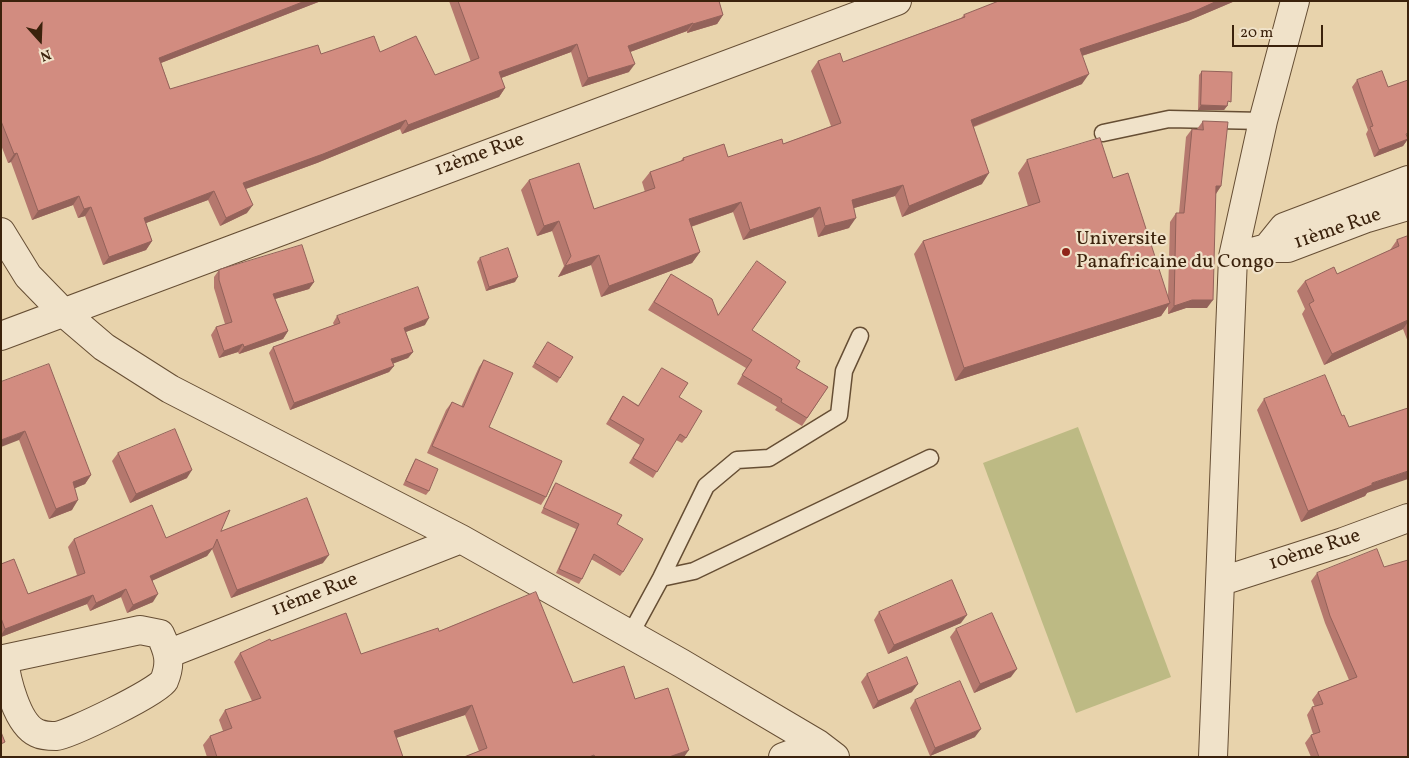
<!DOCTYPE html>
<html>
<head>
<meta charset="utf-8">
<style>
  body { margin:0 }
  #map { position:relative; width:1409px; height:758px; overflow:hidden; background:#e8d3ac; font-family:Vollkorn,serif }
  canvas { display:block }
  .frame { position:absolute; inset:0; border:2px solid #3b220c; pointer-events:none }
  .north { position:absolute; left:15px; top:15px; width:50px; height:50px; -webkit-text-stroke:4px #f0e2c9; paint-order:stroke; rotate:160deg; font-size:14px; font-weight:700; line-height:20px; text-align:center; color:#3b220c }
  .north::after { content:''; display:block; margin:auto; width:18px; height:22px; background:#3b220c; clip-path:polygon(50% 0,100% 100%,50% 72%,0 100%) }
  .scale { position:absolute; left:1232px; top:25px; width:91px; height:22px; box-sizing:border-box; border:2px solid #3b220c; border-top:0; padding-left:6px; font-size:15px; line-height:18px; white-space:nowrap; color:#3b220c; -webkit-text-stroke:4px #f0e2c9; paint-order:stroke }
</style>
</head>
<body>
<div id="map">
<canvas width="1409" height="758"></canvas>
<div class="frame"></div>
<div class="north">N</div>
<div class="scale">20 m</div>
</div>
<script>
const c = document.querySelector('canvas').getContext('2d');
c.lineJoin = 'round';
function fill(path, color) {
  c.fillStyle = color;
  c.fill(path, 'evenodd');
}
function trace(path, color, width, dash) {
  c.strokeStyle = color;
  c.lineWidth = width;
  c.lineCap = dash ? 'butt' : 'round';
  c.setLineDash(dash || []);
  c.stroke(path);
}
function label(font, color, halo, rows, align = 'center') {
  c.font = font + ' Vollkorn,serif';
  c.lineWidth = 4.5;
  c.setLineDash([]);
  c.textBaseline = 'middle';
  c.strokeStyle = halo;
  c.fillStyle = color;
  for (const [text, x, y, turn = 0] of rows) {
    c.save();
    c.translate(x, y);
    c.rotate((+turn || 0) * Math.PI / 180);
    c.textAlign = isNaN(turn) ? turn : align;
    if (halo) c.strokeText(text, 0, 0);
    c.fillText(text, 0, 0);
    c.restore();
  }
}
fill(new Path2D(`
  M1078,427L1171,677L1076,713L983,463Z`), '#bdba84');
const service = new Path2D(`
  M1103,133L1169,119L1263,121
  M661,578L694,571L930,458
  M630,635L661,578L706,486L737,460L769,458L839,415L844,371L860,336`);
const minor = new Path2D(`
  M1,232L28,276L63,312L104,347L170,389L461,539L681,663L818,744L835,757
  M1267,248H1288L1367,218L1408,206
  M1233,257L1267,248L1284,227L1408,180
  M1,336L897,1
  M1222,581L1343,542L1408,518
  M140,630L160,634C168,651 172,662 164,681C159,691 69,735 56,736C51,736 41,735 37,733C17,724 6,679 4,659Z
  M170,653L461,539
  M783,757L818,744
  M1213,757L1233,257L1263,121L1295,1`);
trace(service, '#664e34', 19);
trace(minor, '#664e34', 30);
trace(service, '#f0e2c9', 16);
trace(minor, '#f0e2c9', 28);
fill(new Path2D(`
  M1,1H321L161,63L170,89L321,54L380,52L435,75L471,62L449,1H719L723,15L717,24L687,33V31L630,52L629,72L582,87L571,52L501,78L505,88L499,97L402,134L400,129L317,163L246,189L247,213L220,226L208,200L146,223L152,241L146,250L103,265L85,216L78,218L73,205L32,220L11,162L8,163L1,145Z
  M999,1H1235L1188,21L1082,56V84L974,127L982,184L902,217L895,196L854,208L849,228L818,237L813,217L743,240L733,212L691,227L700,252L692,263L601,297L591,265L558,277L564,266L552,231L537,236L521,190L529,180L594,209L645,192L642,182L650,172L680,162L683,158L728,157L783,144L831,126L811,71L818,61L843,62L961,18L964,15Z
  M1202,71L1228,106H1227L1224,110H1198L1199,75Z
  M1357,80L1408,139L1403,146L1374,157L1366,134L1368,130L1352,87Z
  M1203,121L1221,186L1216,194L1207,308H1186L1168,314V306L1161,316L955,381L914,254L923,241L1028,206L1018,173L1027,160L1113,178L1168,297L1170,222L1176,213H1179L1186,137L1192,129H1197Z
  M1408,236V342L1403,329L1324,365L1302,314L1305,309L1297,291L1305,281L1337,274L1390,250L1397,240Z
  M480,258L515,282L486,291L477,262Z
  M219,270L314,282L309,289L275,299L288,331L283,339L239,354L238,352L219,358L211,335L216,327L225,324L214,288V277Z
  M671,274L718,315L752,331L796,368L828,387L802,426L775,410L777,407L737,384L746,368L648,310Z
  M337,316L425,325L406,332L413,352L408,358L393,363L394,366L389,372L290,410L269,353L273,347L334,325L333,323Z
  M545,346L573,357L557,383L532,367Z
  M484,360L489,427L546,497L541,505L427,453L446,410L452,402L461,407L479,367Z
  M1,382L91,475L85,484L75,488L72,510L49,519L19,440Z
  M623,396L638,405L679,397L686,438L682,443L676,440L653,478L629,463L640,445L606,424Z
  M1264,399L1342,416L1349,427L1367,493L1365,496L1301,522L1257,410Z
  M118,453L187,478L130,503L112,461Z
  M416,459L429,491L426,495L403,485L413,464Z
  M556,483L617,524L623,572L620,576L591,559L582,579L579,584L556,573L576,529L541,513L553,487Z
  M221,531L323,563L231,598L212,549L207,556L153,580V602L127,613L121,597L90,611L87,604L1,637V564L28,594L77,575L68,547L74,539L166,538Z
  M1317,573L1408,757H1311L1305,743L1311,735L1313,734L1307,715L1312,707H1315L1312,700L1318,692L1349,680L1325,623L1311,581Z
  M879,612L961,623L888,654L874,620Z
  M956,629L1011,677L974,693L950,637Z
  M439,631L573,683L635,699L684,757H464L479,751L465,715L396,738L403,757H207L203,745L210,736L223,731L219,720L225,710L252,701L234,662L240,653L271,641L361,654Z
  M867,674L912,692L873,709L861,682Z
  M915,700L975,737L930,756L910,708Z`), '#b5786e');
fill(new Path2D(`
  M305,1H321L153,66L159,58Z
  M1217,1H1235L1188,21L1072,59L1080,49Z
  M723,15L717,24L687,33L693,24Z
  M693,23L687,31L622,55L628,46Z
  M577,44L571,52L493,81L499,72Z
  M635,64L629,72L582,87L588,78Z
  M1089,74L1082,84L964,130L971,120Z
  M505,88L499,97L402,134L408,125Z
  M1201,105L1227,106L1224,110H1198Z
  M406,120L400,129L317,163L237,192L243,183Z
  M1408,139L1403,146L1374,157L1379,150Z
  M17,153L11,162L8,163L14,154Z
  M989,173L982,184L902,217L909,206Z
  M903,185L895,196L844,211L852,200Z
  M1216,186H1221L1215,195Z
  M214,191L208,200L138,226L144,218Z
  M79,196L73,205L32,220L38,211Z
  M741,202L733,212L681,230L689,219Z
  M253,205L247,213L220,226L226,218Z
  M91,207L85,216L78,218L84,209Z
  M820,207L813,217L743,240L750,230Z
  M856,218L849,228L818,237L825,226Z
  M559,221L552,231L537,236L544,226Z
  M152,241L146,250L103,265L109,257Z
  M700,252L692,263L601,297L609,286Z
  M599,255L591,265L558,277L565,266Z
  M518,277L515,282L486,291L489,287Z
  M314,282L309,289L268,301L273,294Z
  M1192,300H1213L1207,308H1186L1168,314L1174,306Z
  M1170,303L1161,316L955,381L964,368Z
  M429,318L425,325L400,334L404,328Z
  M1408,320V322L1403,329L1324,365L1332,354Z
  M288,331L283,339L239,354L244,347Z
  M243,344L238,352L219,358L224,351Z
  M413,352L408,358L387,366L391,359Z
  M394,366L389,372L290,410L294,403Z
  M25,431L19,440L1,447V440Z
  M192,470L187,478L130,503L136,494Z
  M1408,471V479L1367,493L1365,496L1301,522L1308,511L1372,483Z
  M91,475L85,484L66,492L73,482Z
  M78,500L72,510L49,519L56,509Z
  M213,548L207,556L145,584L150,576Z
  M329,555L323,563L231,598L237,590Z
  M126,589L121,597L90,611L96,603Z
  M158,594L153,602L127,613L133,605Z
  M93,595L87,604L1,637V635L5,629Z
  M967,615L961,623L888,654L894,645Z
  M1017,669L1011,677L974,693L980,684Z
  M918,684L912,692L873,709L878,701Z
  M472,705L465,715L387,741L394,731Z
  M981,729L975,737L930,756L935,748Z
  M689,750L684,757H669Z`), '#93625a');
const building = new Path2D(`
  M1,1H305L159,58L170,89L318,45L321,54L374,36L380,52L416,36L435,75L479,58L458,1H719L723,15L693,24V23L628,46L635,64L588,78L577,44L499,72L505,88L408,125L406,120L323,154L243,183L253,205L226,218L214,191L144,218L152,241L109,257L91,207L84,209L79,196L38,211L17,153L14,154L1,121Z
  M999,1H1217L1195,11L1080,49L1089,74L971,120L989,173L909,206L903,185L852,200L856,218L825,226L820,207L750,230L741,202L689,219L700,252L609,286L599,255L565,266L571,256L559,221L544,226L529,180L579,163L594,209L655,188L650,172L684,160L683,158L724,144L728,157L782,139L783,144L841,123L818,61L840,53L843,62L965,17L964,15Z
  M1202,71L1232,72L1231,102L1228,101L1227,106L1201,105Z
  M1382,71L1388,87L1408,80V133L1406,134L1408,139L1379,150L1370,127L1373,126L1357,80Z
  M1203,121L1228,122L1221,186H1216L1213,300H1192L1174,306L1176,213H1184L1192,129L1203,130Z
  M1100,138L1113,178L1128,173L1170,303L964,368L923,241L1040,202L1027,160Z
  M1408,236V320L1332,354L1309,304L1314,301L1305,281L1334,267L1337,274L1399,246L1397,240Z
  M302,245L314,282L273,294L288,331L244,347L243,344L224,351L216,327L232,322L219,280V270Z
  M508,248L518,277L489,287L480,258Z
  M757,261L786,282L752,330L800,361L796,368L828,387L807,418L781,402L782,399L742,375L752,360L654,302L671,274L712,299L718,315Z
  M418,287L429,318L404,328L413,352L391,359L394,366L294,403L273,347L340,323L337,316Z
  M548,342L573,357L560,378L535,363Z
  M484,360L513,373L489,427L562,461L546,497L432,446L452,402L463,407Z
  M49,364L91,475L73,482L78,500L56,509L25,431L1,440V382Z
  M662,368L688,383L679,397L702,411L686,438L680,434L657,472L633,458L644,439L610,419L623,396L638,406Z
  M1325,375L1342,416L1344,415L1349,427L1408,408V471L1372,483V485L1308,511L1264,399Z
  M175,429L192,470L136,494L118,453Z
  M416,459L438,469L429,491L406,481Z
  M556,483L622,515L617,524L643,539L623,572L594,554L582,579L559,569L579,524L544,508Z
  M307,498L329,555L237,590L217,539L213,548L150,576L158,594L133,605L126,589L96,603L93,595L5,629L1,618V564L14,559L28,594L85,573L74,539L152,505L166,538L230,510L221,531Z
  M1377,549L1384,567L1408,560V757H1319L1311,735L1320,732L1312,707L1323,704L1318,692L1357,677L1330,616L1317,573Z
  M952,580L967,615L894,645L879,612Z
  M536,592L573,683L624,666L635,699L668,688L689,750L669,757H595L594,755L589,757H464L487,748L472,705L394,731L403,757H217L210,736L232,728L225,710L261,698L240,653L270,639L271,641L346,613L361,654L438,628L439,631Z
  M992,613L1017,669L980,684L956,629Z
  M907,657L918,684L878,701L867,674Z
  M960,681L981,729L935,748L915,700Z
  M1,732L5,742L1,744Z`);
fill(building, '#d28c80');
trace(building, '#93625a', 1);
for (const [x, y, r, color] of [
  [1066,252,5,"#8f2418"]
]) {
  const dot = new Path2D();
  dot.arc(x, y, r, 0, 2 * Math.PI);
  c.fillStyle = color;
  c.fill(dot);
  trace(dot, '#f0e2c9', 2);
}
label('20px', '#3b220c', '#f0e2c9', [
  ["12ème Rue",480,156,-20],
  ["11ème Rue",1338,230,-19],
  ["10ème Rue",1315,551,-18],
  ["11ème Rue",315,596,-21]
]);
label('20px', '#3b220c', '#f0e2c9', [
  ["Universite",1076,240],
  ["Panafricaine du Congo",1076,263]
], 'left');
</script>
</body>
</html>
